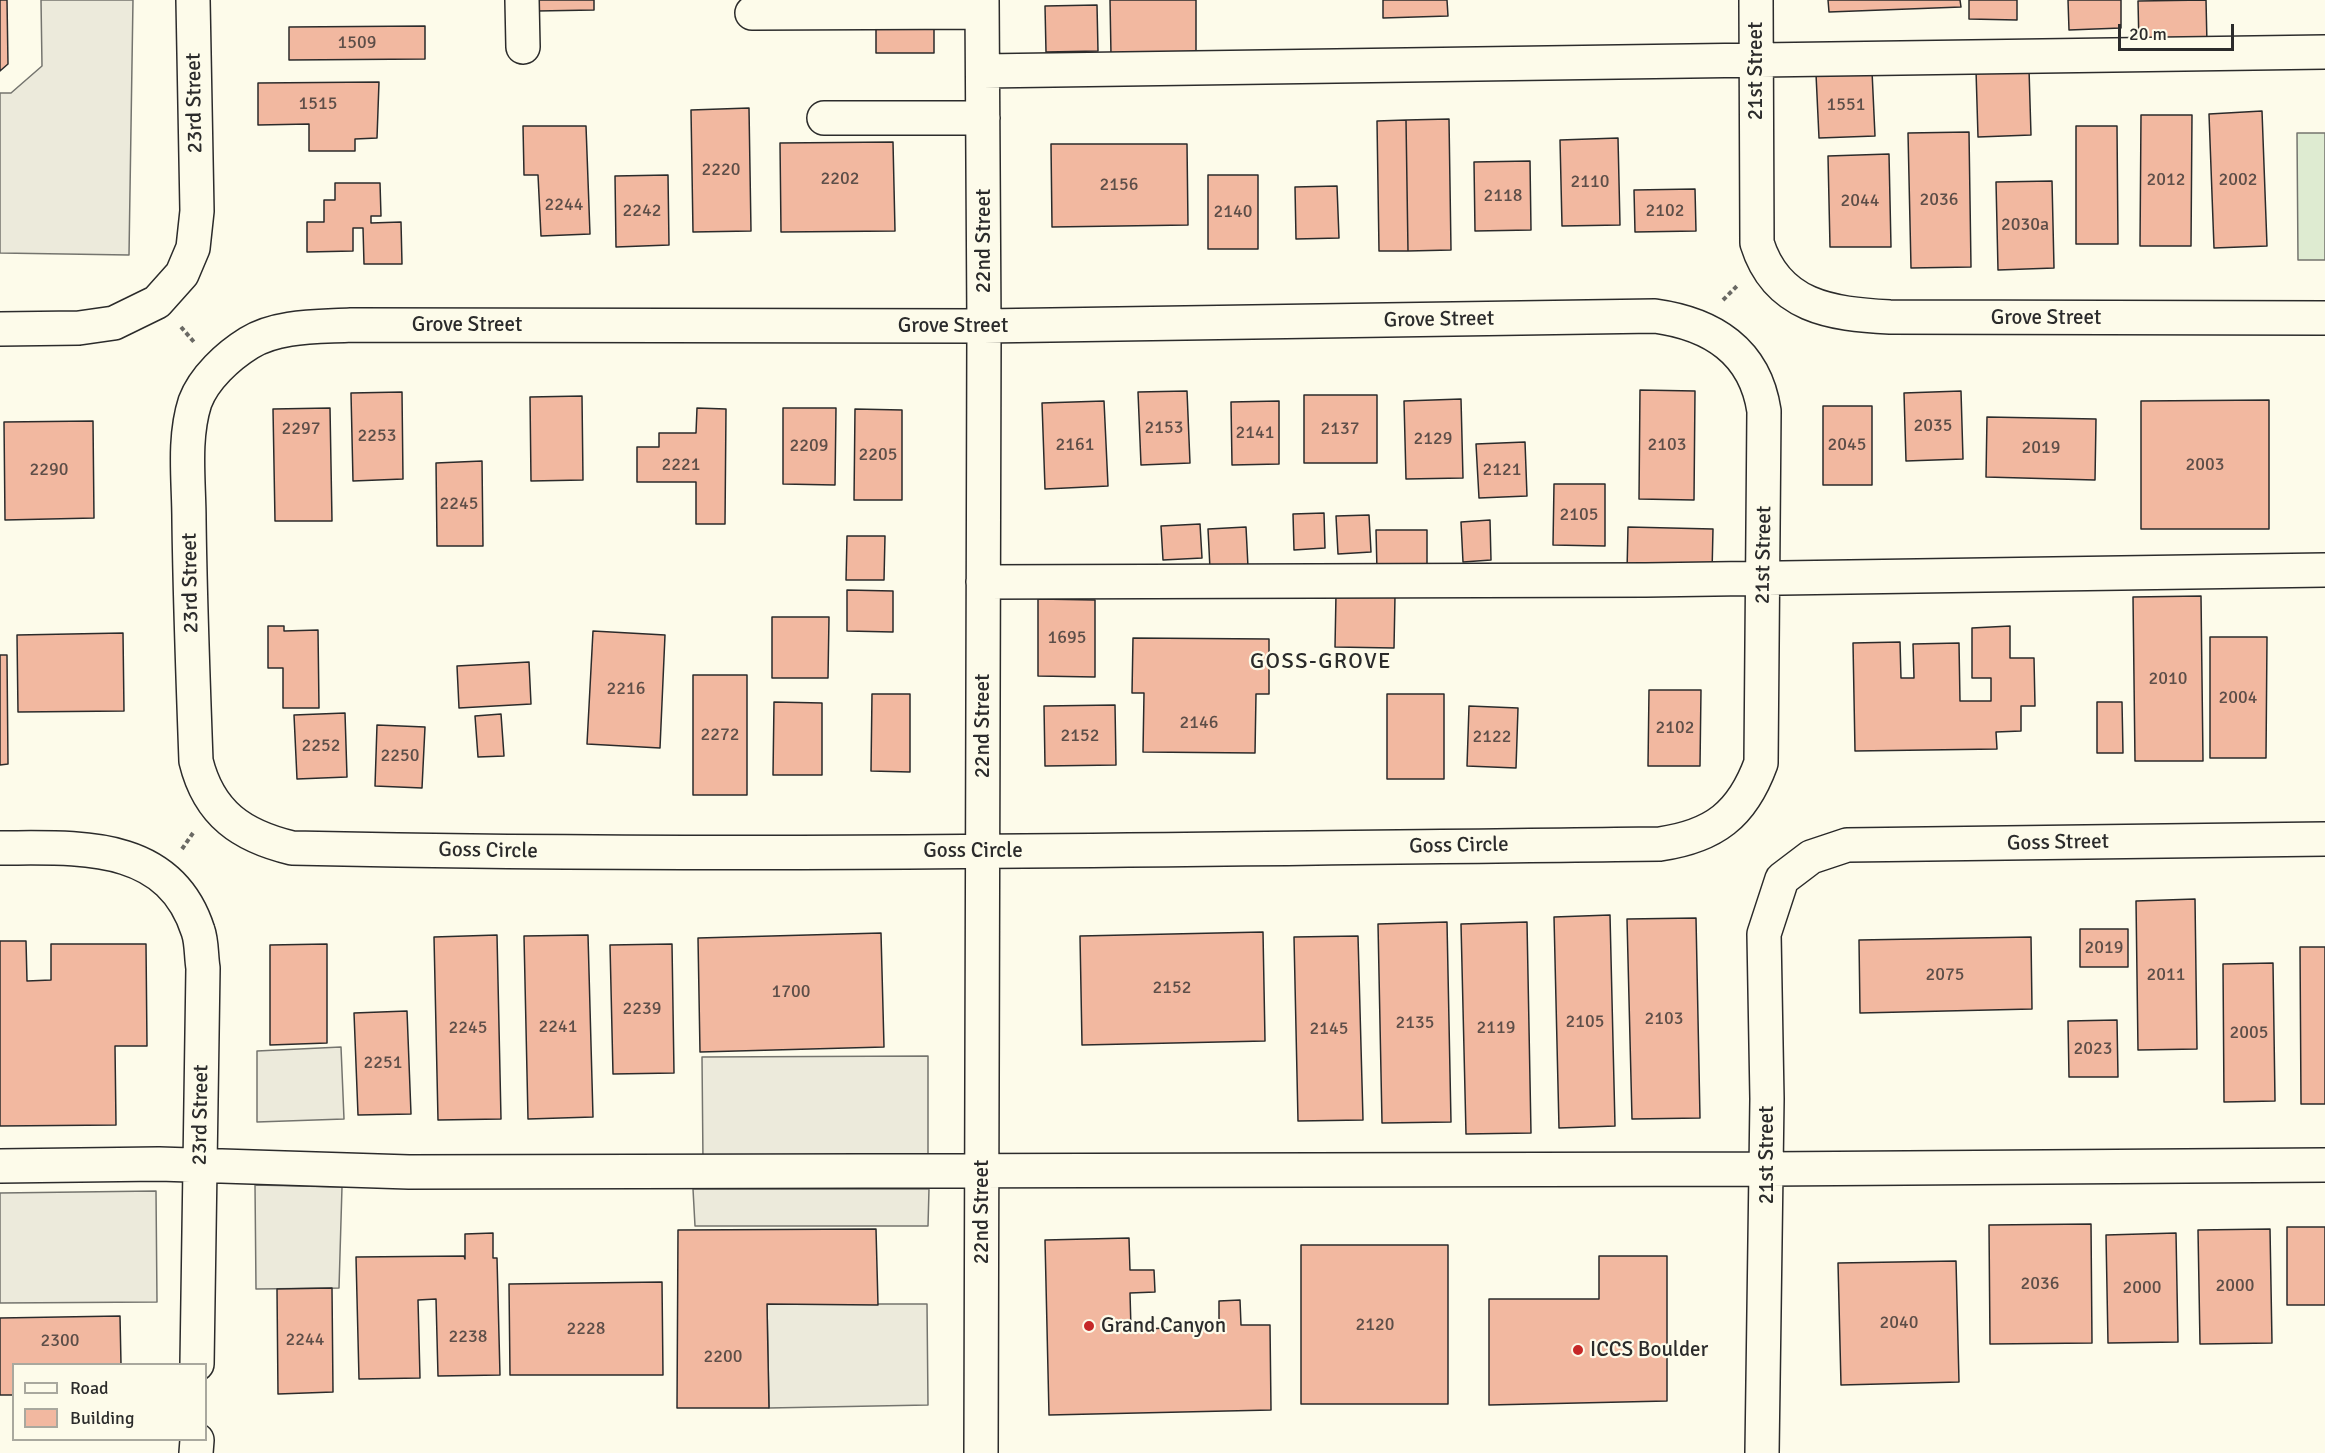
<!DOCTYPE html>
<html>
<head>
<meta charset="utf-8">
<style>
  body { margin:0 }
  #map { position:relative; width:2325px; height:1453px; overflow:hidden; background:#fdfbea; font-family:Signika,sans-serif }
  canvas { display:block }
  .legend { position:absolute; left:12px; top:1363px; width:195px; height:78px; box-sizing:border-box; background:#fdfbea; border:2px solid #a9a89e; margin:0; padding:8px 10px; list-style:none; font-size:18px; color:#2b2b2b }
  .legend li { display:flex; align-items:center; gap:12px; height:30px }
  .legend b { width:30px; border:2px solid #a9a89e }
  .scale { position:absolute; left:2118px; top:24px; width:116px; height:27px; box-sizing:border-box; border:3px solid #2b2b2b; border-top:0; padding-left:8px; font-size:18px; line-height:21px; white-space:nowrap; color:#2b2b2b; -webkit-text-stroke:4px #fdfbea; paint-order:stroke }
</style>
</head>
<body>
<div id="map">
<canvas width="2325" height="1453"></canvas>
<ul class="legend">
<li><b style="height:8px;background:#fdfbea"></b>Road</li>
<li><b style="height:16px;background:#f2b8a0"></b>Building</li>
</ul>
<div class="scale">20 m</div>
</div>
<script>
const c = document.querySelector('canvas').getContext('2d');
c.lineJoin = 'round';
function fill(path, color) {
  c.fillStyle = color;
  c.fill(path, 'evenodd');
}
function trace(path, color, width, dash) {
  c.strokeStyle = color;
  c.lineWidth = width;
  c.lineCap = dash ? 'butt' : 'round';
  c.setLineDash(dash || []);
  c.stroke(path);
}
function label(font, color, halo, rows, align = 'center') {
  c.font = font + ' Signika,sans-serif';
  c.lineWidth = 4.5;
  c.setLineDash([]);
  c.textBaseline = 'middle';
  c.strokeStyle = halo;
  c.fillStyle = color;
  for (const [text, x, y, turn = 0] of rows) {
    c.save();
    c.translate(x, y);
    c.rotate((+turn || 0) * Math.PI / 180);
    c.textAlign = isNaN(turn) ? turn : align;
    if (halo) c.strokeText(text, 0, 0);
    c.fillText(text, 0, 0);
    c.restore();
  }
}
const green = new Path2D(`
  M2297,133H2325V260H2298Z`);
fill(green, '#deebd1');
trace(green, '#74746e', 1.5);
const parking = new Path2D(`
  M41,0H133L129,255L0,253V93H11L42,66Z
  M341,1047L344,1119L257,1122V1051Z
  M928,1056V1161L703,1162L702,1057Z
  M255,1185L342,1187L339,1288L256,1289Z
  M693,1189H929L928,1226H695Z
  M156,1191L157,1302L0,1303V1193Z
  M767,1304H927L928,1405L769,1408Z`);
fill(parking, '#eceadb');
trace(parking, '#74746e', 1.5);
const building = new Path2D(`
  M0,0H7L8,64L0,71Z
  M537,0H594V10L537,11Z
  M1110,0H1196V53L1111,55Z
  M1383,0H1447L1448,16L1383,18Z
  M1828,0H1960L1961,7L1829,12Z
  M1969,0H2017V20L1969,19Z
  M2068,0H2121V28L2069,30Z
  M2206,0L2207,44L2139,46L2138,1Z
  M1097,5L1098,51L1046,52L1045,6Z
  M876,21H934V53H876Z
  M425,26V59L289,60V27Z
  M2029,69L2031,135L1978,137L1976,70Z
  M1872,71L1875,136L1819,138L1816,74Z
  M379,82L377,138L355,139V151H309V124L258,125V83Z
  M749,108L751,231L693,232L691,110Z
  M2262,111L2267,246L2214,248L2209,114Z
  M2141,115H2192L2191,246H2140Z
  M1449,119L1451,250L1408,251L1406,120Z
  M1406,120L1408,251H1379L1377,121Z
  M523,126H586L590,234L541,236L538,175H524Z
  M2076,126H2117L2118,244H2076Z
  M1969,132L1971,267L1911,268L1908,133Z
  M1618,138L1620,225L1562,226L1560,140Z
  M893,142L895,231L781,232L780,143Z
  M1051,144H1187L1188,225L1052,227Z
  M1889,154L1891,247H1830L1828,156Z
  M1530,161L1531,230L1475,231L1474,162Z
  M668,175L669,245L616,247L615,176Z
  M1208,175H1258V249H1208Z
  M2052,181L2054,268L1998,270L1996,182Z
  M335,183H380L381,216H371V223L401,222L402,264H364L363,228H353V251L307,252V222H324V200H335Z
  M1337,186L1339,238L1296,239L1295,187Z
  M1695,189L1696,231L1635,232L1634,190Z
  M1640,390L1695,391L1694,500L1639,499Z
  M1187,391L1190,463L1141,465L1138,392Z
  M1961,391L1963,459L1906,461L1904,393Z
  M402,392L403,479L353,481L351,393Z
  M1304,395H1377V463H1304Z
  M582,396L583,480L531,481L530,397Z
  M1461,399L1463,478L1406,479L1404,401Z
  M2269,400V529H2141V401Z
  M1104,401L1108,486L1045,489L1042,403Z
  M1279,401V464L1232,465L1231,402Z
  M1823,406H1872V485H1823Z
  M330,408L332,521H275L273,409Z
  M697,408L726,409L725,524H696V482H637V447H659V433H696Z
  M783,408H836L835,485L783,484Z
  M855,409L902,410V500H854Z
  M1987,417L2096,419L2095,480L1986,477Z
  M93,421L94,518L5,520L4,422Z
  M1525,442L1527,496L1479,498L1476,444Z
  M482,461L483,546H437L436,463Z
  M1554,484H1605V546L1553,545Z
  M1324,513L1325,548L1294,550L1293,514Z
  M1369,515L1371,552L1338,554L1336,516Z
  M1490,520L1491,560L1463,562L1461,522Z
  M1200,524L1202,558L1163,560L1161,526Z
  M1246,527L1248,567L1210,569L1208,529Z
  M1628,527L1713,529L1712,573L1627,571Z
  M1376,530H1427V571H1377Z
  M847,536H885L884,580H846Z
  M847,590L893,591V632L847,631Z
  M1336,594L1395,596L1394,648L1335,647Z
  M2201,596L2203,761H2135L2133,597Z
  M1038,599L1095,600V677L1038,676Z
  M772,617H829L828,678H772Z
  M268,626H284V631L318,630L319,708H283V668H268Z
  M2010,626V658H2034L2035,706H2021V731L1996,732L1997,749L1855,751L1853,643L1900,642L1901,678H1914L1913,644L1959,643L1960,701H1991V678H1972V628Z
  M593,631L665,635L660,748L587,744Z
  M123,633L124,711L18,712L17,635Z
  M2210,637H2267L2266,758H2210Z
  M1133,638L1269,639V694H1256L1255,753L1143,752L1144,693H1132Z
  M0,655H7L8,764L0,765Z
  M529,662L531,704L459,708L457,666Z
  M693,675H747V795H693Z
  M1649,690H1701L1700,766H1648Z
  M872,694H910V772L871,771Z
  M1387,694H1444V779H1387Z
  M774,702L822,703V775H773Z
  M2097,702H2122L2123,753H2097Z
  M1115,705L1116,765L1045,766L1044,706Z
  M1469,706L1518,708L1516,768L1467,766Z
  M345,713L347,777L297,779L294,715Z
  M501,714L504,756L478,757L475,716Z
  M377,725L425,727L422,788L375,786Z
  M2195,899L2197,1049L2138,1050L2136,901Z
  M1610,915L1615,1126L1559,1128L1554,917Z
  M1696,918L1700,1118L1632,1119L1627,919Z
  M1447,922L1451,1122L1382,1123L1378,924Z
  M1527,922L1531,1133L1466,1134L1461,924Z
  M2080,929H2128V967H2080Z
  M1263,932L1265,1041L1082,1045L1080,936Z
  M881,933L884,1047L700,1052L698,938Z
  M497,935L501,1119L438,1120L434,937Z
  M588,935L593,1117L528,1119L524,936Z
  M1358,936L1363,1120L1298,1121L1294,937Z
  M2031,937L2032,1009L1860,1013L1859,940Z
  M0,941H26L27,981L51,980V944H146L147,1046H115L116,1125L0,1126Z
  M327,944V1043L270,1045V945Z
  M672,944L674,1073L613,1074L610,945Z
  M2300,947H2325V1104H2301Z
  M2273,963L2275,1101L2224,1102L2223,964Z
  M407,1011L411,1114L358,1115L354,1013Z
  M2117,1020L2118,1077H2069L2068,1021Z
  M2091,1224L2092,1343L1990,1344L1989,1225Z
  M2287,1227H2325V1305H2287Z
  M876,1229L878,1305L767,1304L769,1408H677L678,1230Z
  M2270,1229L2272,1343L2200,1344L2198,1230Z
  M493,1233V1258H497L500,1375L438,1376L436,1299L418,1300L420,1378L359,1379L356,1257L464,1256L465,1259V1234Z
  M2176,1233L2178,1342L2108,1343L2106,1235Z
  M1129,1238L1130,1270H1154L1155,1292L1130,1293L1131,1329L1219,1327V1301L1240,1300L1241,1325H1270L1271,1410L1049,1415L1045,1240Z
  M1301,1245H1448V1404H1301Z
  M1599,1256H1667V1401L1489,1405V1299H1599Z
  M1956,1261L1959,1382L1841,1385L1838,1263Z
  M662,1282L663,1375H510L509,1284Z
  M332,1288L333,1392L278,1394L277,1289Z
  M120,1316L121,1364H14V1395H0V1318Z`);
fill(building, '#f2b8a0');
trace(building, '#2b2b2b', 1.5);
const minor = new Path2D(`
  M522,0L523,47
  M1756,0L1757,243C1777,307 1831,314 1890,317L2325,318
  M752,13L982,12
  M983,71L2325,52
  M824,118H983
  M1655,316C1712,324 1755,351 1764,411L1761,763C1742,815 1714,836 1660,844C1204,849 748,858 292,848C242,836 209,814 196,761C193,680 190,600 189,520C189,482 183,439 195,402C204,378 228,356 249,343C278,325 319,327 351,325L984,326Z
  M0,329L79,328L114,323L157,302L182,274L193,248L197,211L193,0
  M983,582L1646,580L2325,570
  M0,848C77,848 169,840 198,931C202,942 201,956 203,968L197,1364
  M0,1166L159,1164L409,1172L1767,1169L2325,1165
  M196,1453L197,1440
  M981,1453L984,326L982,0
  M1762,1453L1767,1099L1764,934L1782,879L1811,857L1847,845L2325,839`);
trace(minor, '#2b2b2b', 36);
trace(new Path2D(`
  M1723,300L1737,286
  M181,327L194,342
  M182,849L193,833`), '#6a6964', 4, [4.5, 3]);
trace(minor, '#fdfbea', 33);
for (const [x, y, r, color] of [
  [1089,1326,6,"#c62828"],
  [1578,1350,6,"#c62828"]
]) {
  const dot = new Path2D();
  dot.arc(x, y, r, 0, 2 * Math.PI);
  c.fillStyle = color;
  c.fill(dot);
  trace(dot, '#fdfbea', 2);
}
label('18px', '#5d4e48', null, [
  ["1509",357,43],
  ["1515",318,104],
  ["1551",1846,105],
  ["2220",721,170],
  ["2202",840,179],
  ["2012",2166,180],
  ["2002",2238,180],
  ["2110",1590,182],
  ["2156",1119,185],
  ["2118",1503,196],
  ["2036",1939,200],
  ["2044",1860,201],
  ["2244",564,205],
  ["2242",642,211],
  ["2102",1665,211],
  ["2140",1233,212],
  ["2030a",2025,225],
  ["2035",1933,426],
  ["2153",1164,428],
  ["2297",301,429],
  ["2137",1340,429],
  ["2141",1255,433],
  ["2253",377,436],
  ["2129",1433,439],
  ["2161",1075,445],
  ["2103",1667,445],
  ["2045",1847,445],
  ["2209",809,446],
  ["2019",2041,448],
  ["2205",878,455],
  ["2221",681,465],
  ["2003",2205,465],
  ["2290",49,470],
  ["2121",1502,470],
  ["2245",459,504],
  ["2105",1579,515],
  ["1695",1067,638],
  ["2010",2168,679],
  ["2216",626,689],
  ["2004",2238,698],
  ["2146",1199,723],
  ["2102",1675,728],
  ["2272",720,735],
  ["2152",1080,736],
  ["2122",1492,737],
  ["2252",321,746],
  ["2250",400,756],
  ["2019",2104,948],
  ["2075",1945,975],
  ["2011",2166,975],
  ["2152",1172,988],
  ["1700",791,992],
  ["2239",642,1009],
  ["2103",1664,1019],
  ["2105",1585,1022],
  ["2135",1415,1023],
  ["2241",558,1027],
  ["2245",468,1028],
  ["2119",1496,1028],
  ["2145",1329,1029],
  ["2005",2249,1033],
  ["2023",2093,1049],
  ["2251",383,1063],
  ["2036",2040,1284],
  ["2000",2235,1286],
  ["2000",2142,1288],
  ["2040",1899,1323],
  ["2120",1375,1325],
  ["2228",586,1329],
  ["2238",468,1337],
  ["2244",305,1340],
  ["2300",60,1341],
  ["2200",723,1357]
]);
label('21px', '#2b2b2b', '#fdfbea', [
  ["21st Street",1756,71,-90],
  ["23rd Street",195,103,-91],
  ["22nd Street",984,241,-90],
  ["Grove Street",2046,318],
  ["Grove Street",1439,320,-1],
  ["Grove Street",467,325],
  ["Grove Street",953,326],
  ["21st Street",1764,555,-89],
  ["23rd Street",191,583,-91],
  ["22nd Street",983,726,-90],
  ["Goss Street",2058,843,-1],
  ["Goss Circle",1459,846,-1],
  ["Goss Circle",488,851,1],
  ["Goss Circle",973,851],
  ["23rd Street",201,1115,-89],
  ["21st Street",1767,1155,-90],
  ["22nd Street",982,1212,-90]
]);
label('21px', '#2b2b2b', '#fdfbea', [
  ["Grand Canyon",1101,1326],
  ["ICCS Boulder",1590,1350]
], 'left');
c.letterSpacing = '1.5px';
label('22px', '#2b2b2b', '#fdfbea', [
  ["GOSS-GROVE",1321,662]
]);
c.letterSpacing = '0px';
</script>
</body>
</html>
